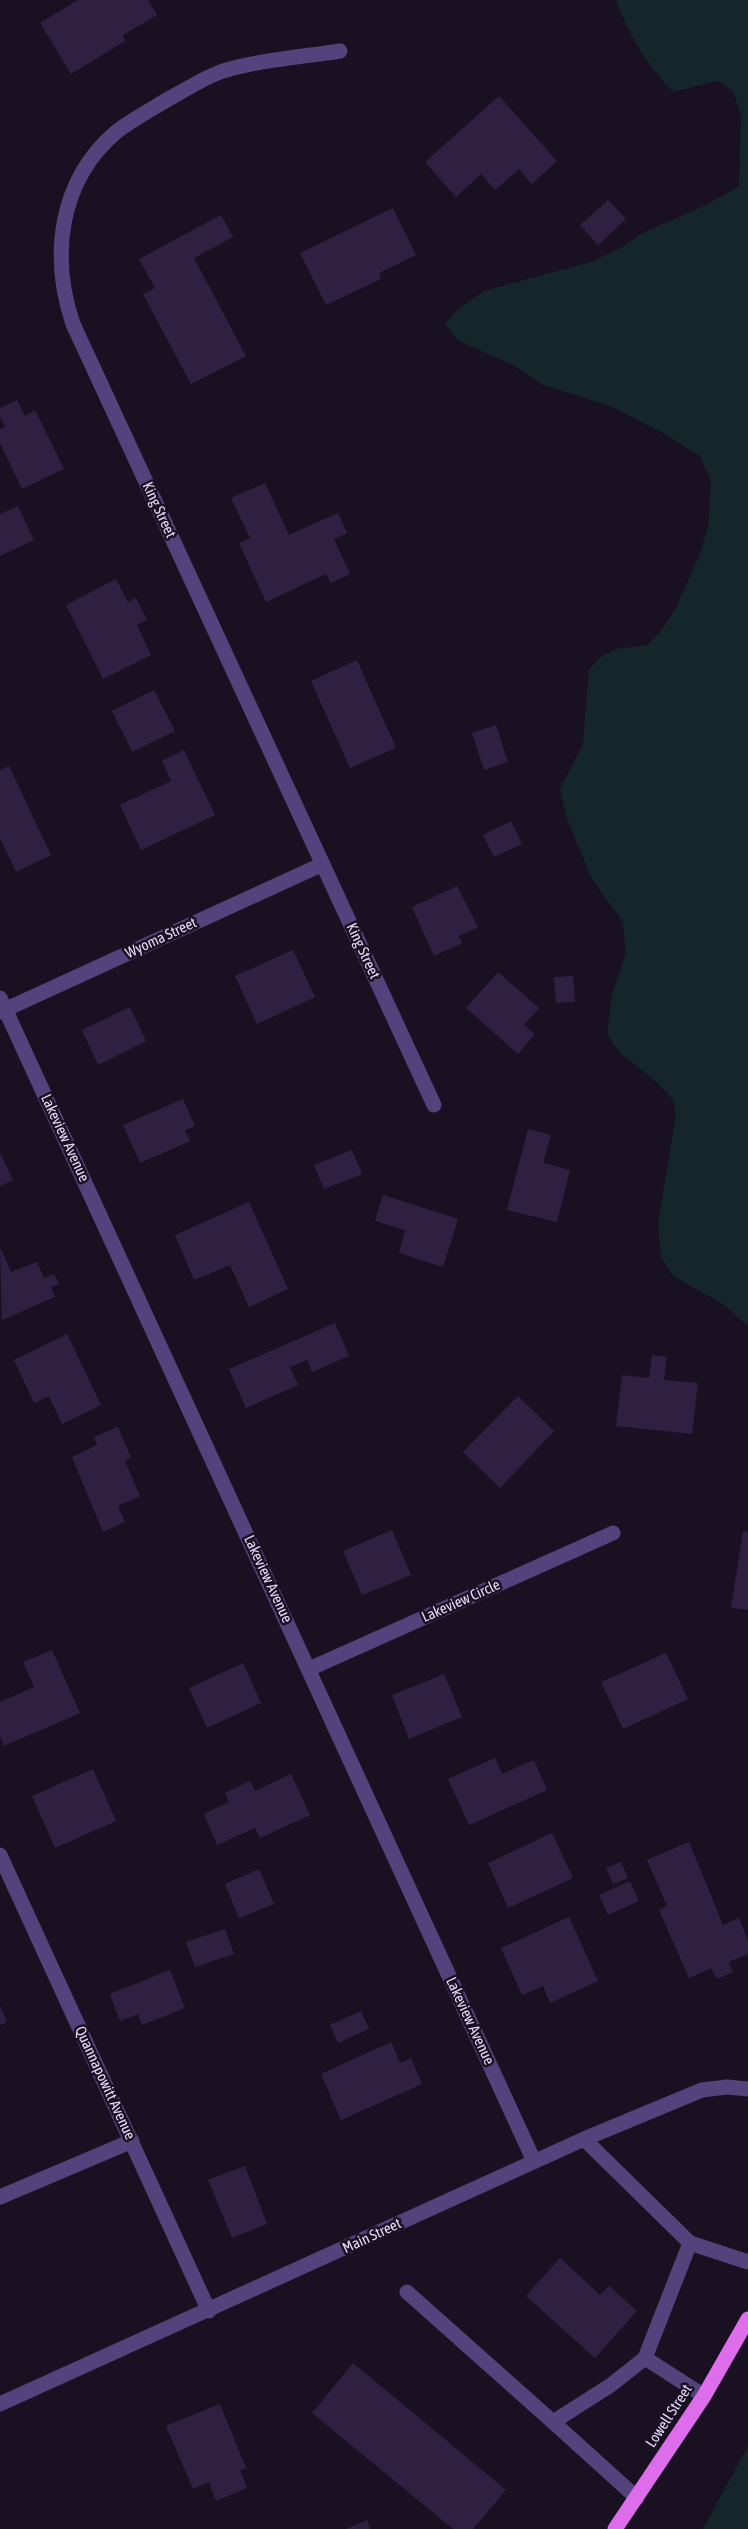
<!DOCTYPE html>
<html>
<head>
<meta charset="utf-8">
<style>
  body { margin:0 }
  canvas { display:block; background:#191122 }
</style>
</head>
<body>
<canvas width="748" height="2529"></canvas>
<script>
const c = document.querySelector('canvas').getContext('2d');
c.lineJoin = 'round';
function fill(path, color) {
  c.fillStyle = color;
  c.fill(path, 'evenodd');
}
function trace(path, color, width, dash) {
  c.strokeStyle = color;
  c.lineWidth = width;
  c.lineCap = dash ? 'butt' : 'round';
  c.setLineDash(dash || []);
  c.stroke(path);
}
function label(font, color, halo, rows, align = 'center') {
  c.font = font + ' "Asap Condensed",sans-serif';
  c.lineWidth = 5;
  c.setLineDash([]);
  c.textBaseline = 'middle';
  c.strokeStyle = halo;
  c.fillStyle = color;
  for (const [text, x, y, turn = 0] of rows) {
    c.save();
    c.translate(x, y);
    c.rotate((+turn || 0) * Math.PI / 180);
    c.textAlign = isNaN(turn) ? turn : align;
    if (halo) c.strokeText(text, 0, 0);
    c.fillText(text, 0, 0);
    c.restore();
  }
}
fill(new Path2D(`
  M616,0H748V1326L723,1304L673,1276L661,1256L658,1224L676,1114L673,1100L658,1083L619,1052L607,1034L612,995L626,953L623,922L592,879L567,819L560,789L583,744L589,670L599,658L616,649L647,645L660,633L676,608L701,551L708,527L711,481L700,456L663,433L615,408L541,384L513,365L457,340L445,323L459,308L484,291L591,262L619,249L641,234L708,204L739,186L741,116L733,91L717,81L673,92C648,66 628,34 616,0Z
  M748,2446V2529H703Z`), '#15262b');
fill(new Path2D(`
  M78,0H148L157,15L123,35L125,41L71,74L40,23Z
  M499,96L557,161L532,184L519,169L495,190L481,174L456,197L425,162Z
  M608,200L626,219L598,245L580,225Z
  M393,208L416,255L379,273L381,279L326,305L300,253Z
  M221,215L233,237L194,258L246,356L191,384L143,294L155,288L139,259Z
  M17,400L25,416L35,410L64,469L22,489L0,443V429L5,427L0,417V408Z
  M265,483L289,535L338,513L347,533L334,539L350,574L331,583L326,574L266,602L239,543L250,538L231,498Z
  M18,506L34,540L0,556V514Z
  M116,579L128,602L136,598L147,620L137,625L151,655L103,679L66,605Z
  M357,660L396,748L350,768L311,681Z
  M154,690L175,731L132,752L112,711Z
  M496,725L508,762L484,770L472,733Z
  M184,750L215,815L141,850L120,805L171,781L162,761Z
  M9,766L51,855L16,872L0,838V770Z
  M511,821L522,844L494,857L483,835Z
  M457,886L478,927L459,936L462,943L434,956L412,907Z
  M293,950L315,997L257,1024L235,976Z
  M498,972L539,1008L524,1025L535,1034L518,1054L466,1008Z
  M573,976L575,1002L556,1003L554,977Z
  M130,1007L146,1041L98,1065L82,1030Z
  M183,1099L195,1126L185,1130L190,1141L140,1163L123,1125Z
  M528,1129L551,1135L543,1163L570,1170L557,1222L507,1210Z
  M352,1150L362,1174L324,1189L314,1165Z
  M0,1153L13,1180L0,1186Z
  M383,1195L458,1219L443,1267L399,1253L405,1230L375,1221Z
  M249,1202L288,1289L249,1307L230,1265L194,1280L175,1235Z
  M0,1247L11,1272L37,1262L44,1278L54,1274L59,1284L51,1287L55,1297L2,1320Z
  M335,1323L349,1356L312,1372L307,1360L290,1367L298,1385L246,1408L229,1369Z
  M67,1334L101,1405L62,1424L49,1396L34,1403L14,1360Z
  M652,1355L667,1357L664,1380L698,1383L692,1434L616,1426L622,1375L649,1378Z
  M518,1396L554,1431L500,1488L463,1452Z
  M118,1427L131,1458L125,1461L140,1496L118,1506L125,1522L103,1532L72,1457L97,1445L94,1437Z
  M392,1530L411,1575L362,1595L343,1551Z
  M743,1531L748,1532V1610L731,1608Z
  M52,1650L80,1713L4,1746L0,1736V1702L34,1687L23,1662Z
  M666,1653L688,1699L623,1729L601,1682Z
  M243,1663L261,1703L207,1728L189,1688Z
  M444,1674L462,1717L409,1739L392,1695Z
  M495,1758L502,1774L534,1760L547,1790L469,1825L448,1779Z
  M93,1769L116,1821L55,1848L32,1796Z
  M291,1774L310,1815L260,1838L255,1828L217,1845L204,1814L229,1802L225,1793L250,1781L255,1791Z
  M552,1833L573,1878L508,1908L488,1863Z
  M689,1842L723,1925L739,1918L748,1941V1954L729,1962L733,1972L717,1979L711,1968L689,1978L659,1910L667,1906L647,1860Z
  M621,1862L628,1878L613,1884L606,1868Z
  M259,1869L274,1904L239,1918L225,1884Z
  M630,1881L639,1901L608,1915L599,1895Z
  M569,1917L598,1981L550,2003L543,1986L522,1995L501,1948Z
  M225,1929L234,1954L195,1967L186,1942Z
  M170,1970L185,2008L142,2025L138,2014L120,2021L110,1994Z
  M0,2006L7,2022L0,2025Z
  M361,2011L369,2029L338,2043L330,2025Z
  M391,2042L400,2063L411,2058L422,2084L341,2120L321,2074Z
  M245,2166L267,2224L232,2238L208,2180Z
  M560,2258L600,2295L609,2286L637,2311L595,2358L526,2296Z
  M353,2363L506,2490L473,2529H453L312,2413Z
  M220,2404L246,2468L240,2470L247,2488L216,2501L209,2482L193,2489L166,2426Z
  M367,2520L370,2529H346Z`), '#2f2041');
trace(new Path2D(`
  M340,51C301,57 260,60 223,71C205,77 187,89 170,98C152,109 133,119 116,132C59,181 50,256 73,324L434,1105
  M0,998L534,2161
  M0,1012L323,864
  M309,1669L613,1533
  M0,1855L209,2311
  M584,2139L690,2243L748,2262
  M0,2197L132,2141
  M690,2243L645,2358L704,2396
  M407,2292L553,2422
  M0,2404L584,2139L702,2090L727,2087L748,2089
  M637,2498L553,2422L611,2385L645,2358`), '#53427b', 15);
trace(new Path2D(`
  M615,2529L704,2396L748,2319`), '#dd6deb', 15);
label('15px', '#e4d8fa', '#191122', [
  ["King Street",159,510,65],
  ["Wyoma Street",161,938,-25],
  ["King Street",363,951,65],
  ["Lakeview Avenue",65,1138,65],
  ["Lakeview Avenue",268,1579,65],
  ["Lakeview Circle",461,1601,-24],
  ["Lakeview Avenue",470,2021,65],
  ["Quannapowitt Avenue",105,2083,65],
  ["Main Street",372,2236,-25],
  ["Lowell Street",669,2416,-57]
]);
</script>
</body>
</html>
